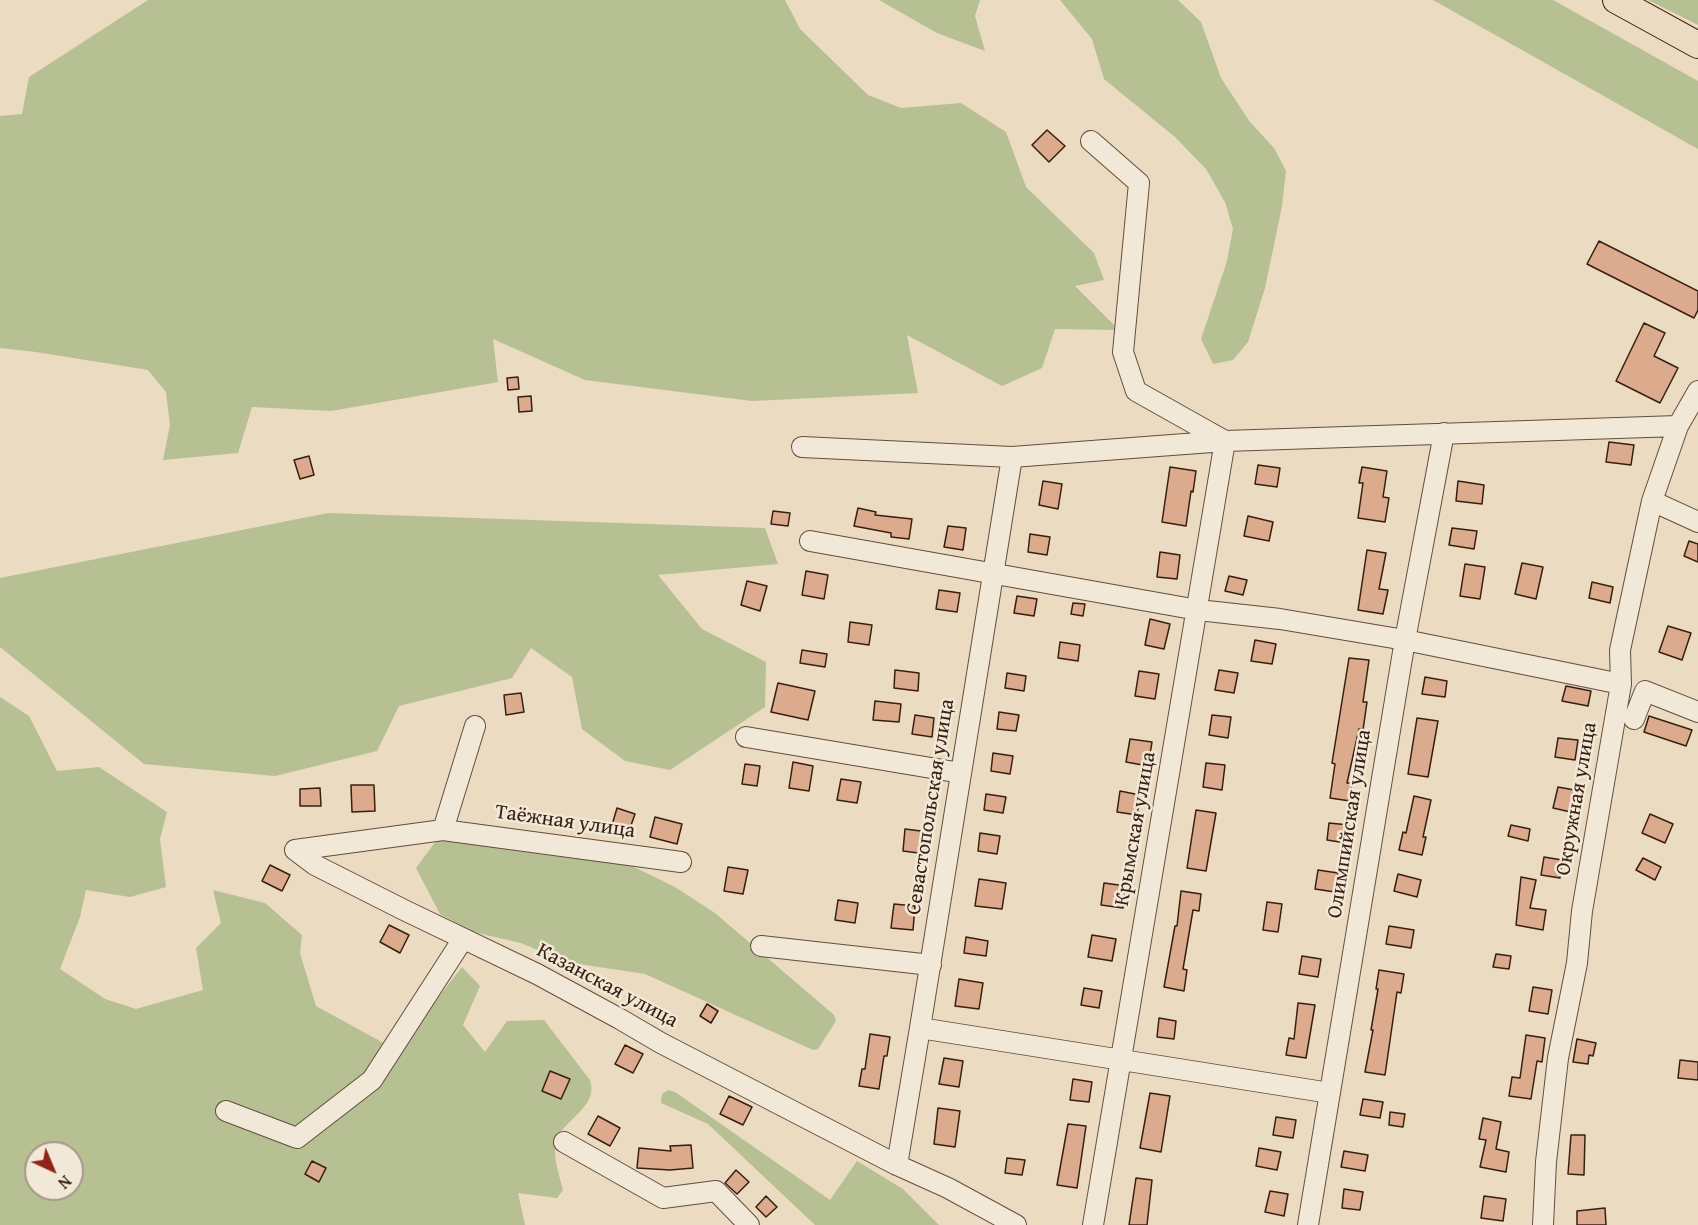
<!DOCTYPE html>
<html>
<head>
<meta charset="utf-8">
<style>
  body { margin:0 }
  #map { position:relative; width:1698px; height:1225px; overflow:hidden; background:#eadbc1; font-family:"Gentium Book Plus",serif }
  canvas { display:block }
  .north { position:absolute; left:24px; top:1141px; width:60px; height:60px; box-sizing:border-box; background:#f1e8d7; border:2px solid #a79788; border-radius:50%; rotate:136deg; font-size:16px; font-weight:700; line-height:24px; text-align:center; color:#381e11 }
  .north::after { content:''; display:block; margin:auto; width:21px; height:27px; background:#8f2418; clip-path:polygon(50% 0,100% 100%,50% 72%,0 100%) }
</style>
</head>
<body>
<div id="map">
<canvas width="1698" height="1225"></canvas>
<div class="north">N</div>
</div>
<script>
const c = document.querySelector('canvas').getContext('2d');
c.lineJoin = 'round';
function fill(path, color) {
  c.fillStyle = color;
  c.fill(path, 'evenodd');
}
function trace(path, color, width, dash) {
  c.strokeStyle = color;
  c.lineWidth = width;
  c.lineCap = dash ? 'butt' : 'round';
  c.setLineDash(dash || []);
  c.stroke(path);
}
function label(font, color, halo, rows, align = 'center') {
  c.font = font + ' "Gentium Book Plus",serif';
  c.lineWidth = 5;
  c.setLineDash([]);
  c.textBaseline = 'middle';
  c.strokeStyle = halo;
  c.fillStyle = color;
  for (const [text, x, y, turn = 0] of rows) {
    c.save();
    c.translate(x, y);
    c.rotate((+turn || 0) * Math.PI / 180);
    c.textAlign = isNaN(turn) ? turn : align;
    if (halo) c.strokeText(text, 0, 0);
    c.fillText(text, 0, 0);
    c.restore();
  }
}
fill(new Path2D(`
  M148,0H785L800,29L868,95L901,108L961,103L1006,132L1026,187L1094,253L1104,280L1075,286L1119,330L1055,329L1042,368L1002,386L907,335L918,393L752,401L585,380L493,339L498,382L331,411L252,407L238,453L163,460L170,425L166,392L148,370L36,352L0,348V116L22,114L29,77Z
  M879,0H980L975,16L985,51L937,33Z
  M1060,0H1178L1201,22L1221,78L1250,122L1274,148L1286,171L1282,206L1265,288L1248,342L1233,360L1213,364L1201,339L1227,261L1233,229L1225,202L1206,169L1175,137L1104,79L1092,39Z
  M1433,0H1553L1698,81V149Z
  M1648,0H1698V25Z
  M328,513L765,528L778,564L658,575L702,629L766,662L765,707L670,770L625,761L582,729L572,677L531,648L512,678L399,706L377,751L275,776L144,764L0,647V578Z
  M0,697L29,716L57,771L99,767L167,812L160,839L166,887L130,897L86,890L80,917L60,969L105,999L136,1009L203,990L196,948L221,923L213,890L265,903L302,935L300,953L316,1006L400,1052L426,1013L462,967L480,986L463,1025L485,1052L507,1021L544,1020L590,1080C599,1106 565,1119 557,1139C551,1153 560,1177 563,1190L557,1198L518,1193L525,1225H0ZM36,1153H72V1189H36Z
  M439,837L632,866L675,887L715,913L834,1015L836,1021L818,1049L813,1050L645,974L566,962L521,943L473,932L440,914L416,868Z
  M668,1090L675,1092L830,1200L857,1161L903,1189L939,1225H815L708,1124L661,1103L662,1094Z`), '#b7c092');
const building = new Path2D(`
  M1047,130L1065,146L1049,162L1032,145Z
  M1599,241L1698,291V310L1694,318L1587,264Z
  M1644,323L1665,333L1654,356L1678,368L1660,403L1616,381Z
  M518,377L519,389L508,390L507,378Z
  M531,396L532,411L519,412L518,397Z
  M1609,442L1634,445L1631,465L1606,462Z
  M309,456L314,475L300,479L294,460Z
  M1258,465L1280,468L1277,487L1255,484Z
  M1170,467L1196,471L1193,492L1191,491L1186,526L1162,522Z
  M1362,467L1387,471L1383,497L1389,498L1385,522L1358,518L1363,483H1359Z
  M1043,481L1062,484L1058,509L1039,505Z
  M1458,481L1484,485L1482,504L1456,501Z
  M858,508L876,512L875,515L912,519L909,539L891,537V533L854,526Z
  M773,511L790,513L788,526L771,524Z
  M1248,516L1273,522L1269,541L1244,536Z
  M948,526L966,528L963,550L944,547Z
  M1452,528L1477,531L1474,549L1449,545Z
  M1030,534L1050,537L1047,555L1028,552Z
  M1689,541L1698,544V562L1684,556Z
  M1367,550L1386,553L1379,589L1388,590L1383,614L1358,610Z
  M1160,552L1180,555L1177,579L1157,577Z
  M1522,563L1543,567L1536,599L1515,594Z
  M1465,564L1485,567L1480,599L1460,596Z
  M806,571L828,575L824,599L802,595Z
  M1229,576L1247,580L1243,595L1225,591Z
  M747,581L767,586L760,611L741,605Z
  M1592,582L1613,587L1610,603L1589,598Z
  M939,590L960,593L957,612L936,609Z
  M1017,596L1037,599L1034,616L1014,613Z
  M1073,603L1085,604L1083,616L1071,614Z
  M1150,619L1170,624L1164,649L1145,645Z
  M850,622L872,625L869,645L848,642Z
  M1668,626L1691,633L1682,660L1659,652Z
  M1255,640L1276,644L1272,664L1251,661Z
  M1060,642L1080,645L1078,661L1058,658Z
  M802,650L827,654L825,667L800,663Z
  M1349,658L1369,660L1363,702H1367L1363,730L1359,729L1347,783H1352L1350,801L1330,798L1335,764L1332,763Z
  M895,670L919,673L918,691L894,688Z
  M1219,670L1238,673L1234,693L1215,690Z
  M1139,671L1159,674L1155,699L1135,696Z
  M1007,673L1026,676L1024,691L1005,688Z
  M1425,677L1447,681L1445,697L1422,694Z
  M778,683L815,691L808,720L771,712Z
  M1566,686L1591,691L1588,706L1562,701Z
  M521,693L524,712L506,715L504,695Z
  M875,701L901,704L899,722L873,720Z
  M999,712L1019,715L1016,731L997,729Z
  M915,715L934,718L932,737L912,734Z
  M1212,715L1231,717L1228,738L1209,735Z
  M1649,716L1692,730L1686,746L1644,732Z
  M1417,718L1438,721L1428,777L1408,774Z
  M1558,738L1578,740L1575,760L1555,757Z
  M1130,739L1152,742L1148,766L1126,762Z
  M993,753L1013,756L1010,774L991,771Z
  M793,762L813,766L809,791L789,788Z
  M1206,763L1225,765L1222,790L1203,787Z
  M745,764L760,766L757,786L742,784Z
  M841,779L861,782L857,803L837,800Z
  M351,785H374L375,811L352,812Z
  M1558,787L1580,791L1575,813L1553,808Z
  M320,788L321,806H300V789Z
  M1120,791L1140,795L1137,815L1117,812Z
  M986,794L1006,797L1003,813L984,810Z
  M1414,796L1431,800L1423,837H1426L1422,855L1399,850L1403,832L1406,833Z
  M617,808L635,814L629,831L612,825Z
  M1196,810L1216,813L1206,871L1187,868Z
  M1650,814L1673,824L1665,843L1642,833Z
  M655,817L682,824L677,844L650,837Z
  M1329,823L1349,825L1346,843L1327,840Z
  M1511,825L1530,829L1528,841L1508,836Z
  M905,829L929,832L926,854L903,851Z
  M980,833L1000,836L997,854L978,851Z
  M1544,857L1562,860L1560,878L1541,875Z
  M1643,858L1661,867L1655,880L1636,870Z
  M270,865L290,875L282,891L262,881Z
  M728,867L748,870L743,894L724,891Z
  M1318,870L1338,873L1335,892L1315,889Z
  M1398,874L1421,880L1417,897L1394,891Z
  M1521,877L1536,880L1530,908L1546,910L1543,930L1516,925Z
  M979,879L1006,883L1002,909L975,906Z
  M1104,883L1126,886L1123,908L1101,905Z
  M1181,891L1201,894L1199,911L1193,910L1183,969L1187,970L1184,991L1164,987L1175,926H1177Z
  M838,900L858,903L855,923L835,920Z
  M1267,902L1282,904L1278,932L1263,930Z
  M894,904L915,906L913,930L891,928Z
  M389,925L409,935L400,953L380,942Z
  M1389,926L1414,930L1411,948L1386,944Z
  M1092,935L1116,939L1112,961L1088,957Z
  M966,937L988,941L986,956L964,953Z
  M1496,954L1511,956L1509,969L1493,967Z
  M1302,956L1321,959L1318,977L1299,974Z
  M1379,970L1404,974L1401,993L1397,992L1385,1075L1365,1072L1373,1030H1371L1378,989H1376Z
  M959,979L983,983L979,1009L955,1006Z
  M1533,987L1552,990L1548,1014L1529,1011Z
  M1084,988L1102,991L1099,1008L1081,1005Z
  M1298,1003L1315,1005L1306,1058L1286,1055L1289,1038L1294,1039Z
  M707,1004L718,1011L711,1023L700,1016Z
  M1159,1018L1176,1021L1174,1039L1157,1037Z
  M870,1034L890,1037L887,1056H884L879,1089L859,1086L862,1069H865Z
  M1526,1035L1545,1038L1542,1062L1537,1061L1531,1099L1509,1096L1512,1077L1520,1078Z
  M1577,1039L1596,1043L1593,1056L1589,1055L1588,1064L1573,1062Z
  M625,1045L643,1054L633,1073L615,1064Z
  M944,1058L963,1061L959,1087L939,1084Z
  M1680,1060L1698,1062V1080L1678,1078Z
  M550,1071L570,1079L561,1099L542,1091Z
  M1073,1079L1092,1082L1089,1102L1070,1100Z
  M1150,1093L1170,1096L1161,1152L1140,1148Z
  M729,1096L752,1107L743,1125L720,1114Z
  M1363,1099L1383,1102L1380,1118L1360,1115Z
  M938,1108L960,1111L955,1147L934,1144Z
  M1390,1112L1405,1114L1403,1127L1389,1125Z
  M598,1116L620,1128L610,1146L588,1134Z
  M1276,1117L1296,1120L1293,1138L1273,1135Z
  M1483,1118L1501,1122L1496,1149L1509,1152L1506,1172L1480,1167L1486,1140L1479,1139Z
  M1068,1124L1086,1126L1077,1188L1057,1185Z
  M1571,1135H1585L1584,1175L1568,1174Z
  M691,1145L693,1168L670,1170L637,1168L639,1148L671,1151L670,1146Z
  M1259,1148L1281,1152L1277,1170L1256,1166Z
  M1344,1151L1368,1155L1365,1171L1341,1167Z
  M1007,1158L1025,1160L1022,1175L1005,1173Z
  M312,1161L326,1168L319,1182L305,1174Z
  M736,1170L749,1182L737,1194L725,1183Z
  M1136,1178L1152,1180L1147,1225H1129Z
  M1344,1189L1363,1192L1360,1210L1342,1208Z
  M1270,1191L1288,1194L1284,1216L1265,1212Z
  M766,1196L777,1207L766,1217L756,1207Z
  M1484,1196L1506,1199L1503,1221L1481,1218Z
  M1605,1208L1606,1225H1577V1211Z`);
fill(building, '#dcaa8c');
trace(building, '#381e11', 1.5);
const minor = new Path2D(`
  M1091,141L1139,183L1123,352L1136,391L1225,441L1093,1225
  M802,447L1012,457L1225,441L1678,426
  M1652,501L1698,522
  M810,541L1198,610L1280,619L1405,640L1621,684
  M1634,719L1645,691L1698,712
  M475,726L443,830L681,862
  M746,737L961,773
  M295,850L315,865L404,910L537,974L620,1019L661,1043L897,1165L948,1188L1016,1225
  M295,850L443,830
  M761,946L931,965
  M920,1028L1330,1093
  M226,1111L297,1138L372,1080L463,939
  M564,1142L663,1198L716,1191L749,1225
  M897,1165L920,1028L1012,457
  M1308,1225L1405,640L1444,433
  M1543,1225L1546,1162L1558,1058L1577,963L1582,911L1621,684L1620,650L1652,501L1678,426L1698,391`);
const major = new Path2D(`
  M1616,0L1698,45`);
trace(minor, '#644d3d', 22);
trace(major, '#381e11', 28);
trace(minor, '#f1e8d7', 20);
trace(major, '#eadbc1', 26);
label('21px', '#381e11', '#f1e8d7', [
  ["Окружная улица",1577,799,-80],
  ["Севастопольская улица",931,807,-81],
  ["Таёжная улица",565,822,8],
  ["Олимпийская улица",1350,824,-81],
  ["Крымская улица",1136,829,-80],
  ["Казанская улица",607,986,28]
]);
</script>
</body>
</html>
